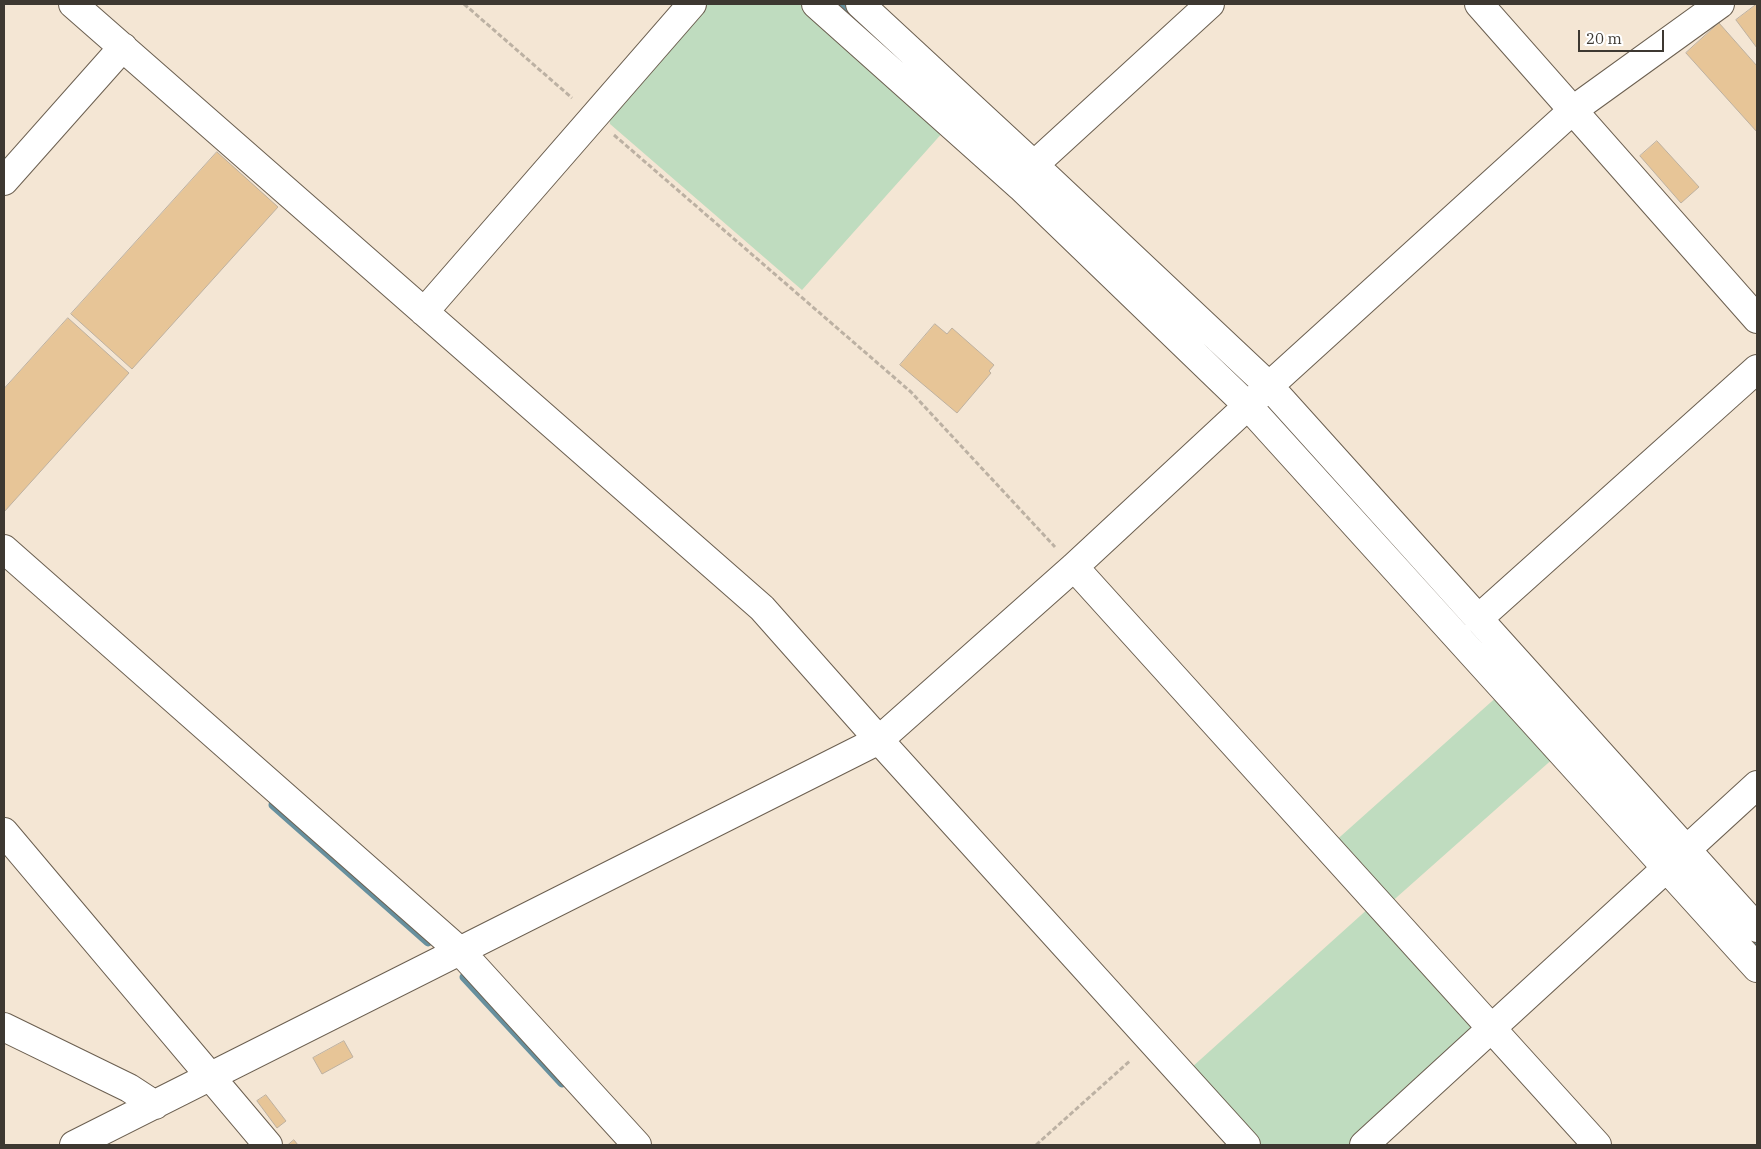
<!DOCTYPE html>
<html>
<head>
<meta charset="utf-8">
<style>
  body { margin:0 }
  #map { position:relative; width:1761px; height:1149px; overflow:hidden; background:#f4e6d4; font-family:"IBM Plex Serif",serif }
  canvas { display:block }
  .frame { position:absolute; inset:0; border:5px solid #3d3831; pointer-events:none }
  .scale { position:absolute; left:1578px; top:30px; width:86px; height:22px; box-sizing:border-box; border:2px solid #3d3831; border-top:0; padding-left:6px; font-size:15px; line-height:18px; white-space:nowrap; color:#3d3831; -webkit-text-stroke:4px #fff; paint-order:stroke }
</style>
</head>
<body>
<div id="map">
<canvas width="1761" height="1149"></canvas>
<div class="frame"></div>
<div class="scale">20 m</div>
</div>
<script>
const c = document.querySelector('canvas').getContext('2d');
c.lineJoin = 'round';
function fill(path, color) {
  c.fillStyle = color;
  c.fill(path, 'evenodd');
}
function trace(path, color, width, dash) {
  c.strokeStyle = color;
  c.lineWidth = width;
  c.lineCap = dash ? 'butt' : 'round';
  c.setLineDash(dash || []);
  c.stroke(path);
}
fill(new Path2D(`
  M701,4H806L944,131L802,290L610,124L608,110Z
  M1500,694L1556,756L1388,905L1332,844Z
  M1370,907L1472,1021V1034L1349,1145H1259L1191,1068Z`), '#bfdcbf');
trace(new Path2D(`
  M838,4L871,35
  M1339,486L1485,647
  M273,805L428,942
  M1744,932L1757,947
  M464,977L562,1083`), '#67909e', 9);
const building = new Path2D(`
  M1757,4V48L1736,20Z
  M1719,23L1757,66V132L1686,53Z
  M1657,141L1699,187L1681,203L1640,156Z
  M217,152L278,207L132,369L71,314Z
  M68,318L129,373L4,512V389Z
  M935,324L947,334L952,328L994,365L989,371L991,373L957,413L900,365Z
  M344,1041L353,1057L322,1074L313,1058Z
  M266,1095L286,1121L277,1128L257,1101Z
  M294,1140L298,1145H288Z`);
fill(building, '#e7c597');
trace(building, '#bdb09f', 1);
const minor = new Path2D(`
  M73,4L762,608L879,740L1246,1145
  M816,4L1021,187L1248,406L1757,968
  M860,4L1034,165L1269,386L1757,928
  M1479,4L1757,319
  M1034,165L1210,4
  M4,181L123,47
  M424,312L692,4
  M4,549L461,952L637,1145
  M1074,567L1597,1145
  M1478,619L1757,369
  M4,832L268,1145
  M4,1027L129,1088L155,1105
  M74,1145L879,740L1074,567L1269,386L1573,110L1720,4
  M1364,1145L1757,785`);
trace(minor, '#6b5f50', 30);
trace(new Path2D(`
  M464,4L572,98
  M614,135L911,392L1055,547
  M1036,1145L1131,1060`), '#bcb1a3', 3, [5, 2.5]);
trace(minor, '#fff', 28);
</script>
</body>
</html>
